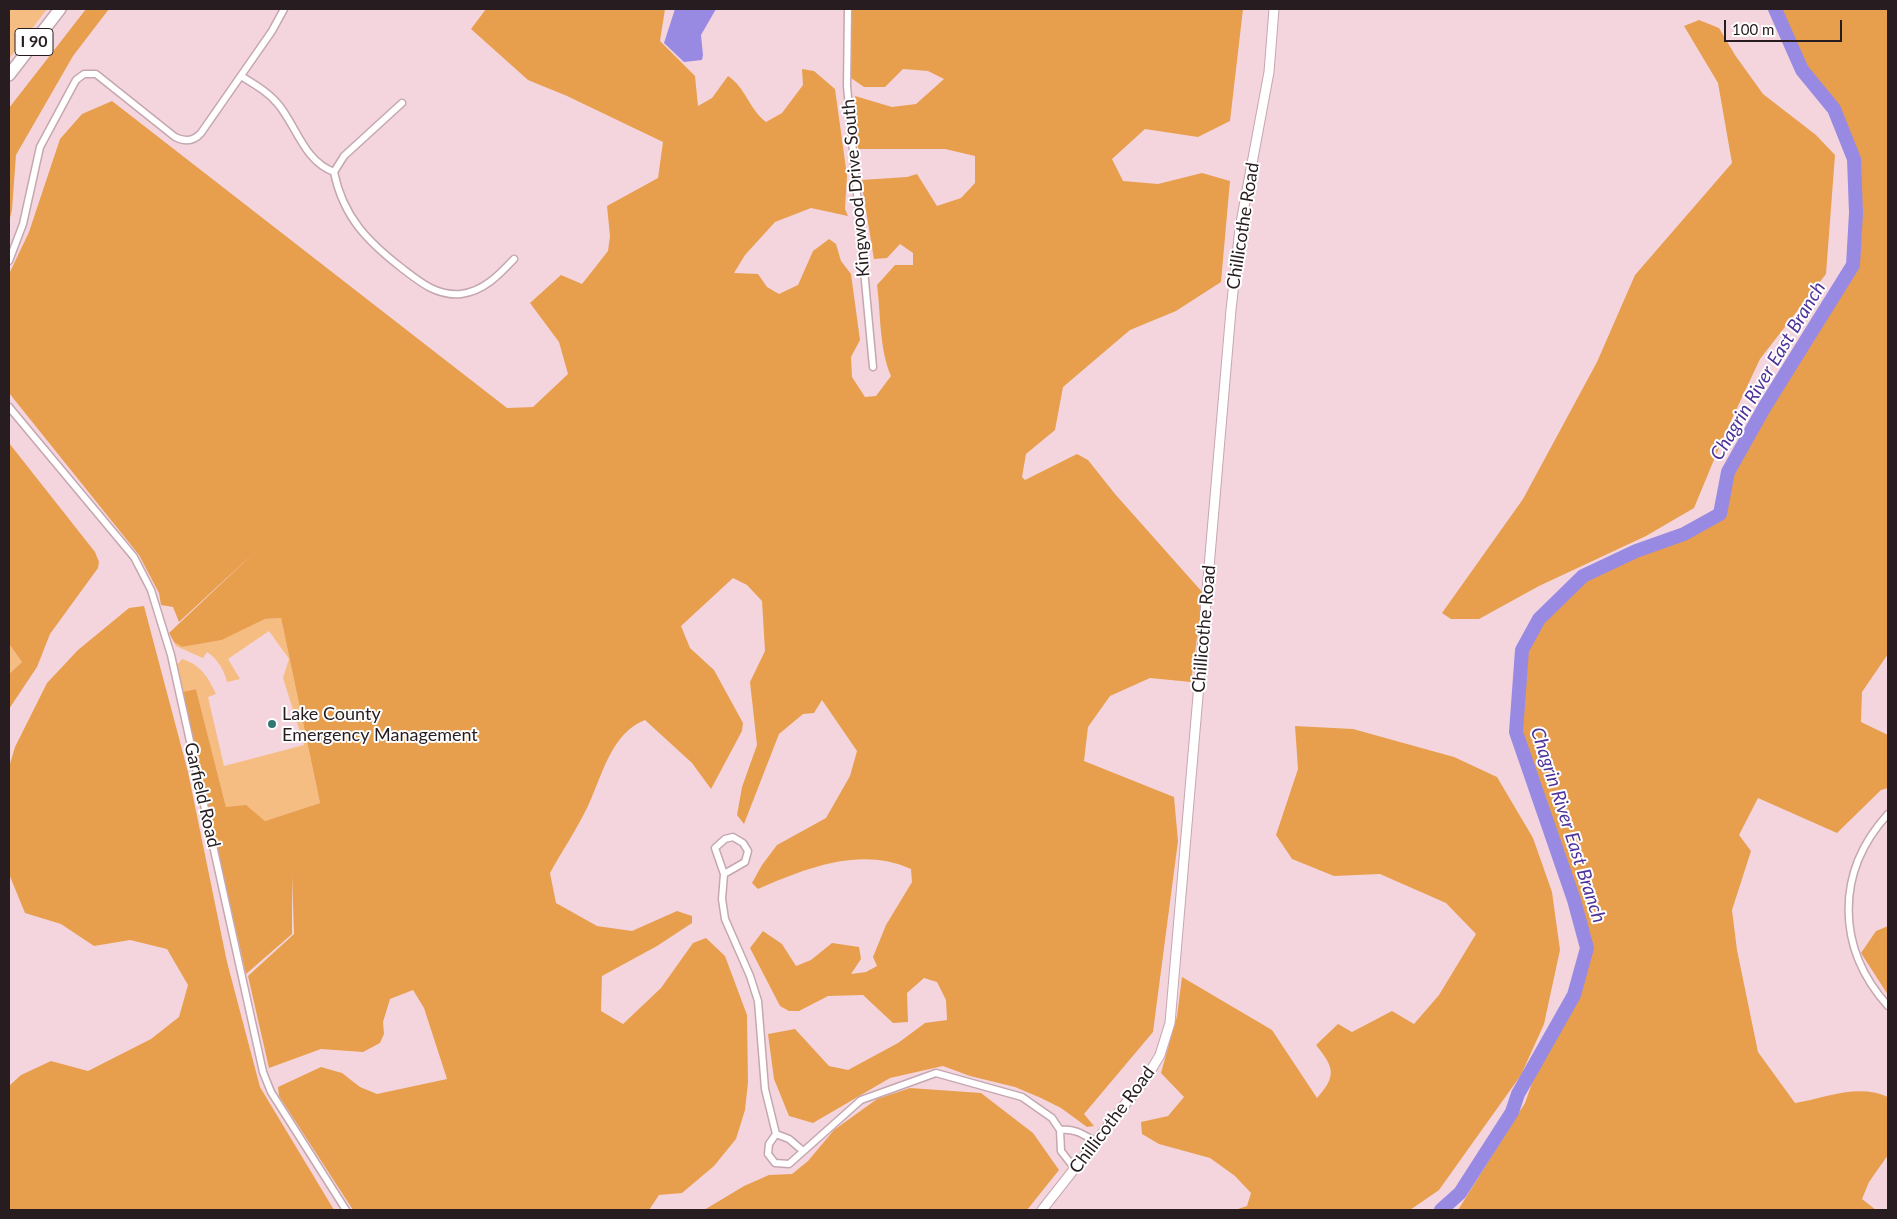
<!DOCTYPE html>
<html>
<head>
<meta charset="utf-8">
<style>
  body { margin:0 }
  #map { position:relative; width:1897px; height:1219px; overflow:hidden; background:#f4d5de; font-family:Lato,sans-serif }
  canvas { display:block }
  .frame { position:absolute; inset:0; border:10px solid #271c1f; pointer-events:none }
  .scale { position:absolute; left:1724px; top:20px; width:118px; height:22px; box-sizing:border-box; border:2px solid #271c1f; border-top:0; padding-left:6px; font-size:15px; line-height:18px; white-space:nowrap; color:#271c1f; -webkit-text-stroke:4px #fff; paint-order:stroke }
</style>
</head>
<body>
<div id="map">
<canvas width="1897" height="1219"></canvas>
<div class="frame"></div>
<div class="scale">100 m</div>
</div>
<script>
const c = document.querySelector('canvas').getContext('2d');
c.lineJoin = 'round';
function fill(path, color) {
  c.fillStyle = color;
  c.fill(path, 'evenodd');
}
function trace(path, color, width, dash) {
  c.strokeStyle = color;
  c.lineWidth = width;
  c.lineCap = dash ? 'butt' : 'round';
  c.setLineDash(dash || []);
  c.stroke(path);
}
function label(font, color, halo, rows, align = 'center') {
  c.font = font + ' Lato,sans-serif';
  c.lineWidth = 4;
  c.setLineDash([]);
  c.textBaseline = 'middle';
  c.strokeStyle = halo;
  c.fillStyle = color;
  for (const [text, x, y, turn = 0] of rows) {
    c.save();
    c.translate(x, y);
    c.rotate((+turn || 0) * Math.PI / 180);
    c.textAlign = isNaN(turn) ? turn : align;
    if (halo) c.strokeText(text, 0, 0);
    c.fillText(text, 0, 0);
    c.restore();
  }
}
fill(new Path2D(`
  M9,9H47L9,59Z
  M281,618L320,803L265,821L246,806L226,807L196,689L182,692L177,665L182,659C201,665 208,677 216,694L208,697L224,766L304,745L283,678L289,659L269,631L228,659L240,679L227,682C224,670 218,659 207,652L203,658L176,646L174,642L182,647L222,640L265,619Z
  M9,644L22,662L9,674Z`), '#f6bd82');
fill(new Path2D(`
  M86,9H109L73,56L16,155L12,210L9,222V108Z
  M486,9H665L660,41L695,76L698,106L712,98L728,76C746,88 749,109 766,122L782,113L803,85L802,69L814,71L835,89L847,176L845,209L848,216L811,208L775,222L745,255L734,273L758,274L767,287L779,294L798,285L813,251L829,239L836,244L841,261L851,274L860,340L851,357L852,377L865,397L876,396L891,376C879,348 881,315 877,285L895,265H913V253L900,244L887,258L874,259L861,180L907,177L917,174L937,206L961,198L975,183V156L945,149H858L855,96L892,107L916,104L944,79L928,71L903,69L885,87H864L851,78L852,9H1243L1230,121L1198,137L1145,129L1112,159L1123,181L1158,184L1202,173L1230,181L1221,282L1176,311L1130,330L1063,387L1055,430L1026,454L1022,477L1025,480L1077,454L1088,460L1115,494L1203,593L1191,682L1150,678L1110,696L1088,727L1084,761L1174,797L1178,841L1153,1032L1084,1114L1094,1126L1087,1127L1061,1108L1041,1098L1015,1087L970,1076L943,1066L890,1078L813,1123L789,1116L774,1079L768,1034L795,1029L829,1066L848,1070L898,1043L925,1023L947,1020L946,1000L937,982L924,978L907,993L908,1022L893,1023L863,995L828,996L799,1011H789L780,1006L750,948L763,931L782,944L796,966L811,960L832,943L859,947L861,959L851,974L866,972L877,966L873,957L886,925L912,882L911,869C861,846 806,868 758,889L752,883L762,865L777,845L826,818L850,776L857,751L822,700L814,713L803,714L779,734L744,824L737,815L742,787L757,745L750,682L765,651L762,601L747,585L733,578L681,626L690,648L714,670L743,723L742,731L711,789L692,763L645,720C611,733 602,776 588,806C577,829 562,851 550,873L556,903L597,926L632,931L677,911L692,916V923L657,946L602,976L601,1011L623,1024L661,988L693,943L706,938L725,956L747,1015L748,1082L745,1110L736,1139L714,1166L682,1193L659,1195L649,1210H353L279,1096L278,1087L321,1067L342,1073L360,1087L377,1094L447,1079L424,1008L413,990L390,999L383,1022L384,1034L380,1043L363,1052L321,1049L269,1068L248,976L294,934L292,876V934L246,974L182,692L196,689L226,807L246,805L265,821L320,803L281,618L265,619L222,640L182,647L174,642L169,633L257,550L179,622L173,607L161,605L159,593L139,555L9,393V274L29,232L60,139L82,114L112,101L507,408L533,407L568,374L559,342L530,303L561,275L582,284L608,251L610,236L607,206L658,178L663,142L567,96L528,80L471,29Z
  M1775,9H1888V654L1862,692L1861,722L1888,735V788L1881,790L1837,833L1758,798L1739,835L1751,851L1732,910L1737,950L1758,1052L1795,1103C1826,1098 1858,1083 1888,1097V1155L1869,1182L1862,1199L1876,1210H1458L1525,1103L1544,1049L1574,995L1587,948L1574,900L1516,732L1522,650L1539,619L1583,576L1636,551L1684,534L1720,514L1728,472L1764,408L1853,265L1856,213L1854,159L1834,109L1802,70Z
  M1699,20L1719,28L1735,55L1763,94L1816,135L1835,155L1826,274L1760,359L1723,438L1694,508L1646,536L1539,586L1479,619H1451L1442,613L1523,499L1597,362L1635,275L1732,163L1718,83L1684,26Z
  M9,443L95,552L99,562L98,568L50,634L37,667L9,709V674L22,662L9,644Z
  M144,606L188,772L227,962L260,1087L334,1210H9V1086L21,1075L51,1061L88,1071L151,1039L179,1017L188,985L167,949L130,940L94,946L61,924L25,913L9,874V767L15,747L47,683L78,650L129,608Z
  M1295,726L1353,729L1454,757L1497,777L1533,838L1552,892L1560,950L1544,1024L1521,1075L1439,1190L1410,1210H1235L1247,1206L1251,1193L1235,1176L1210,1158L1159,1144L1142,1134L1141,1122L1168,1116L1184,1097L1161,1073L1177,1016L1182,977L1272,1030L1317,1098C1337,1076 1334,1067 1316,1045L1338,1024L1352,1032L1392,1011L1414,1024L1439,995L1476,934L1446,903L1380,874L1334,876L1292,859L1276,835L1298,769Z
  M1888,926V995L1861,953L1876,931Z
  M910,1088L981,1093L1033,1133L1059,1170L1027,1210H704L744,1186L769,1175L792,1174L808,1161L834,1130L877,1099Z`), '#e79f4e');
fill(new Path2D(`
  M675,9H716L701,35L703,55L702,60L684,62L664,43Z`), '#988ae3');
trace(new Path2D(`
  M1441,1210L1460,1193L1512,1112L1518,1094L1574,995L1587,948L1574,900L1516,732L1522,650L1539,619L1583,576L1636,551L1684,534L1720,514L1728,472L1764,408L1853,265L1856,213L1854,159L1834,109L1802,70L1775,9`), '#988ae3', 14);
const street = new Path2D(`
  M848,9L847,86L873,367
  M241,76C254,84 268,92 278,104C297,127 304,161 334,172
  M334,172C343,217 368,242 403,269C421,283 437,296 461,294C484,291 499,275 514,259
  M334,172L344,156L402,103
  M9,261L23,224L40,147L76,80L84,74H96L175,137C185,142 194,141 201,133L272,31L284,9
  M9,407L134,557L151,590L171,655L263,1072L271,1092L346,1210
  M1888,814C1835,872 1836,948 1888,1006
  M724,874L745,862L748,851L743,843L733,837L725,839L715,848L724,874L722,899L725,919L750,976L758,1001L765,1089L776,1134L769,1144L768,1154L775,1163L789,1164L861,1100L936,1073L1022,1097L1052,1118L1060,1130L1061,1151L1075,1169
  M1060,1130C1075,1128 1084,1135 1096,1142
  M776,1134L789,1139L803,1151`);
const secondary = new Path2D(`
  M1042,1210L1148,1075L1160,1055L1170,1023L1231,310L1240,228L1269,72L1274,9`);
const highway = new Path2D(`
  M9,75L60,9`);
trace(street, '#c5a7b0', 9);
trace(secondary, '#c5a7b0', 11);
trace(highway, '#c5a7b0', 14);
trace(street, '#fff', 6);
trace(secondary, '#fff', 9);
trace(highway, '#fff', 11);
for (const [x, y, r, color] of [
  [272,724,5,"#317872"]
]) {
  const dot = new Path2D();
  dot.arc(x, y, r, 0, 2 * Math.PI);
  c.fillStyle = color;
  c.fill(dot);
  trace(dot, '#fff', 2);
}
for (const [x, y, w] of [
  [34,42,38]
]) {
  const box = new Path2D();
  box.roundRect(x - w / 2, y - 13.5, w, 27, 4);
  c.fillStyle = '#fff';
  c.fill(box);
  trace(box, '#271c1f', 1);
}
label('bold 16px', '#271c1f', null, [
  ["I 90",34,42]
]);
label('18px', '#271c1f', '#fff', [
  ["Kingwood Drive South",856,188,-95],
  ["Chillicothe Road",1243,226,-81],
  ["Chillicothe Road",1204,629,-85],
  ["Garfield Road",202,795,77],
  ["Chillicothe Road",1112,1120,-53]
]);
label('18px', '#271c1f', '#fff', [
  ["Lake County",282,714],
  ["Emergency Management",282,735]
], 'left');
label('italic 19px', '#4e339a', '#fff', [
  ["Chagrin River East Branch",1768,371,-59],
  ["Chagrin River East Branch",1568,825,72]
]);
</script>
</body>
</html>
